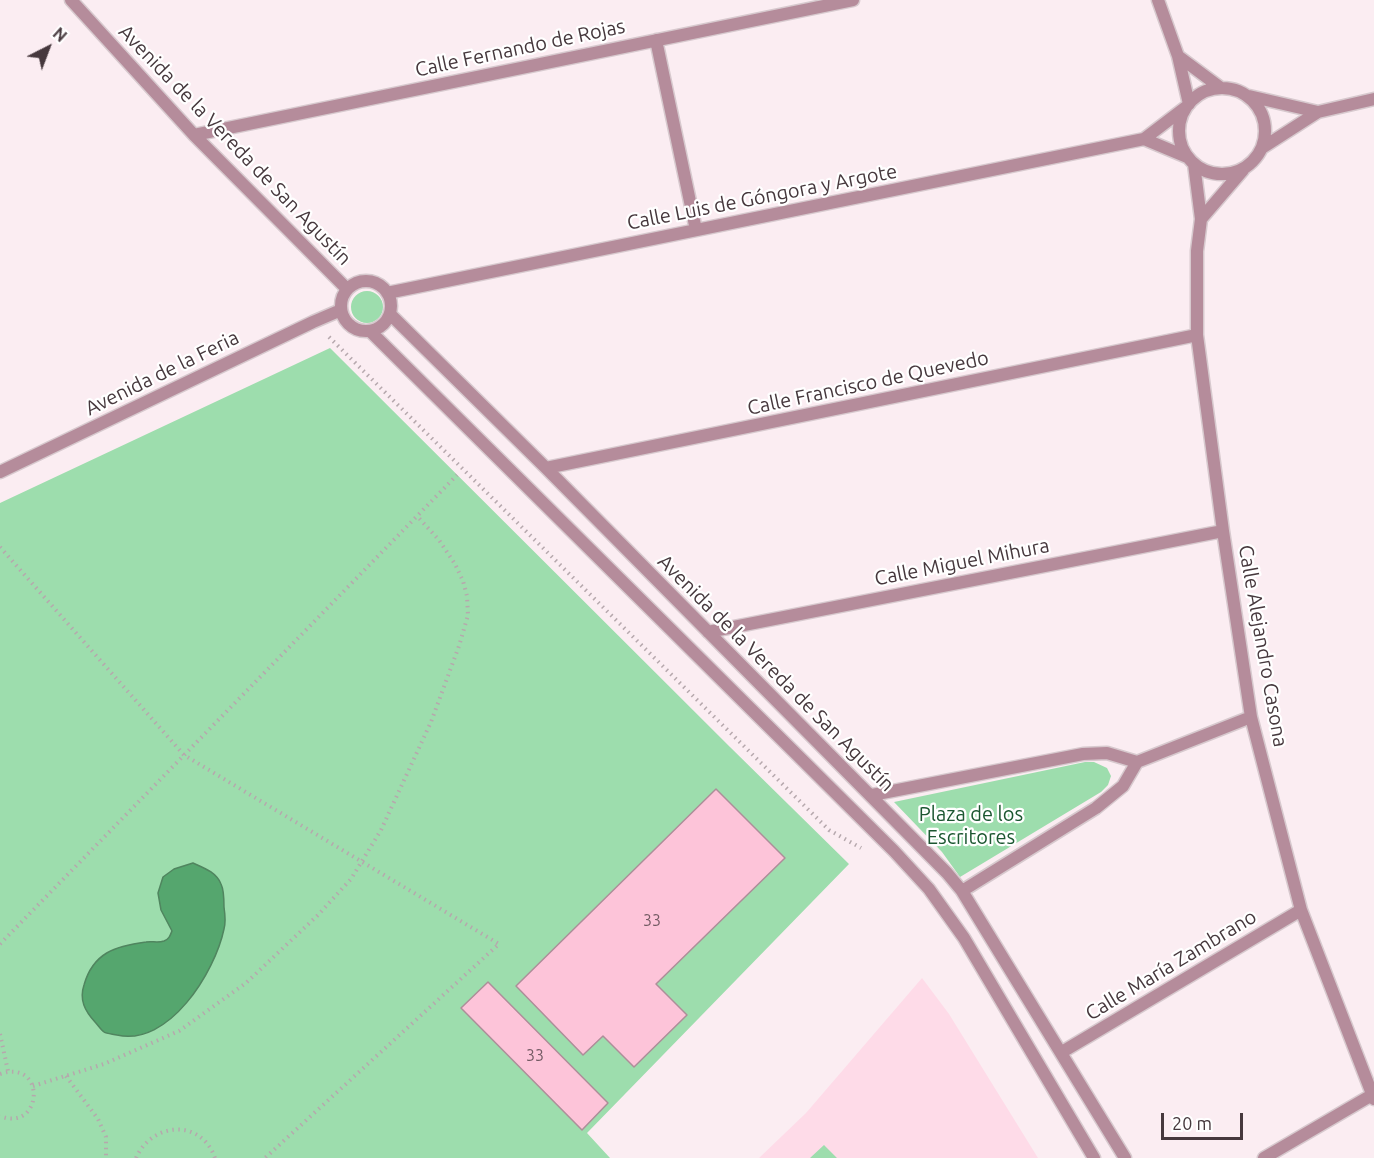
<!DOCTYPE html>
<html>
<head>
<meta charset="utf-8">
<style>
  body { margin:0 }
  #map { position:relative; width:1374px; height:1158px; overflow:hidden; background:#fbedf2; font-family:Ubuntu,sans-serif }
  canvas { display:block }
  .north { position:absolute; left:18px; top:18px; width:60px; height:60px; -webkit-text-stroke:4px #fff; paint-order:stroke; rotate:42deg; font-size:16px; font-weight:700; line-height:24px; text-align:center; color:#46383d }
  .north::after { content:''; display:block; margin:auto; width:21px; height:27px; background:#46383d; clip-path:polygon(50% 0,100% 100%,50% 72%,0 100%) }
  .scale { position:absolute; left:1161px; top:1113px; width:82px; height:27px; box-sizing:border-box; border:3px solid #46383d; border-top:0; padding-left:8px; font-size:18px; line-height:21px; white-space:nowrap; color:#46383d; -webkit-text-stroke:4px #fff; paint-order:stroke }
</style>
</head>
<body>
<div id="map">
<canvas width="1374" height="1158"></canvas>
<div class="north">N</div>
<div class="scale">20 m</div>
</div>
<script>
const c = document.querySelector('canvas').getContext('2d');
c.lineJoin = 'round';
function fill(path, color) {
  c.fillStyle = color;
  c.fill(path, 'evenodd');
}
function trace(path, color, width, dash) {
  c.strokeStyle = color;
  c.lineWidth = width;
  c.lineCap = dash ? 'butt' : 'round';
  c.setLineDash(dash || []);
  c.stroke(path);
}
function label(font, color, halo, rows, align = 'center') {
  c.font = font + ' Ubuntu,sans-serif';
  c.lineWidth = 4.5;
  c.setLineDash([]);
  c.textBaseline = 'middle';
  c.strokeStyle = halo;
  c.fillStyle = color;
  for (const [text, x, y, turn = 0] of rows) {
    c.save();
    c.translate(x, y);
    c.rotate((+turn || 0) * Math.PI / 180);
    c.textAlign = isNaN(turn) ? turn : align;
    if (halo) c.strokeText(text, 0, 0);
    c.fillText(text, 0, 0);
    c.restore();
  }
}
fill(new Path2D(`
  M922,978L949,1014L1038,1158H759L806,1113Z`), '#fedbe8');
fill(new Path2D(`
  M351 307a16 16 0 1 1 32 0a16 16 0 1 1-32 0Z
  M330,348L730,747L849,864L587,1133L610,1158H0V503Z
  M1085,762H1094L1107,768L1111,776L1108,785L1101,792L960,877L942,852L894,802Z
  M824,1145L837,1158H810Z`), '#9dddad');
const water = new Path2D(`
  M193,863C204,868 216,872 221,884C224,890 224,900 224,907C225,914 226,922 224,929C215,972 169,1047 117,1035C114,1034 107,1034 104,1032C101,1030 98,1025 95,1022C85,1011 79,1000 84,985C93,953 115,946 146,942C152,941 158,943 164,941C169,939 170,936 172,931L161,910L158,893L163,877L174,869Z`);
fill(water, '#55a66e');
trace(water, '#50855f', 1.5);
const building = new Path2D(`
  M716,789L785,858L656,984L687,1015L634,1067L603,1036L583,1055L516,986Z
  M488,982L608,1103L582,1130L461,1008Z`);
fill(building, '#fdc4d9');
trace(building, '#ad8e99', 1.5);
const minor = new Path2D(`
  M71,0L194,135L347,289
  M1158,0L1178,56L1189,104
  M656,40L696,230
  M1178,56L1221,88
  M1179 131a43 43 0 1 1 86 0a43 43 0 1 1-86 0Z
  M1249,96L1318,112
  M194,135L853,0
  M1144,139L1187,157
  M1262,148L1318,112L1374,99
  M1194,164L1201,219L1197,251V335L1223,531L1251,717L1301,910L1374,1099
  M1201,219L1243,170
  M341 306a25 25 0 1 1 50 0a25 25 0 1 1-50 0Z
  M387,293L1144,139L1186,107
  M390,314L546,468L947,873L962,891L1125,1158
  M370,331L894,851L929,889L964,938L1094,1158
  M546,468L1197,335
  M0,472L313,322L341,310
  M708,632L1223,531
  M872,795L1083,754L1107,753L1137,762L1251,717
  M962,891L1096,808L1123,786L1137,762
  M1062,1052L1301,910
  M1264,1158L1372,1095`);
trace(minor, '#d7c9ce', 15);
trace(new Path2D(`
  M329,337L829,830L861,848
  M0,547L184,755L499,944L265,1158
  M0,944L457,475
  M0,1034L8,1071
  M0,1074C47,1058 43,1133 0,1116
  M66,1076L98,1119L106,1137V1158
  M33,1086L104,1064L179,1031L246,983L318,915L351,879L381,830L431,722L459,646L468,615L467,596L463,581L455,564L439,540L417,516
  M136,1158C152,1122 201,1118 215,1158`), '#b6a8ad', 4, [1.5, 4.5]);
trace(minor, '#b58c9b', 12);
label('16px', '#745b64', null, [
  ["33",652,921],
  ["33",535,1056]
]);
label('20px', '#46383d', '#fff', [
  ["Calle Fernando de Rojas",520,48,-12],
  ["Avenida de la Vereda de San Agustín",235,145,46],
  ["Calle Luis de Góngora y Argote",762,197,-11],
  ["Avenida de la Feria",162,373,-26],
  ["Calle Francisco de Quevedo",868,383,-12],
  ["Calle Miguel Mihura",962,562,-11],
  ["Calle Alejandro Casona",1263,646,80],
  ["Avenida de la Vereda de San Agustín",776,673,45],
  ["Calle María Zambrano",1171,965,-31]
]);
label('20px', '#1c5731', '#fff', [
  ["Plaza de los",971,814],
  ["Escritores",971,837]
]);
</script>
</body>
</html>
